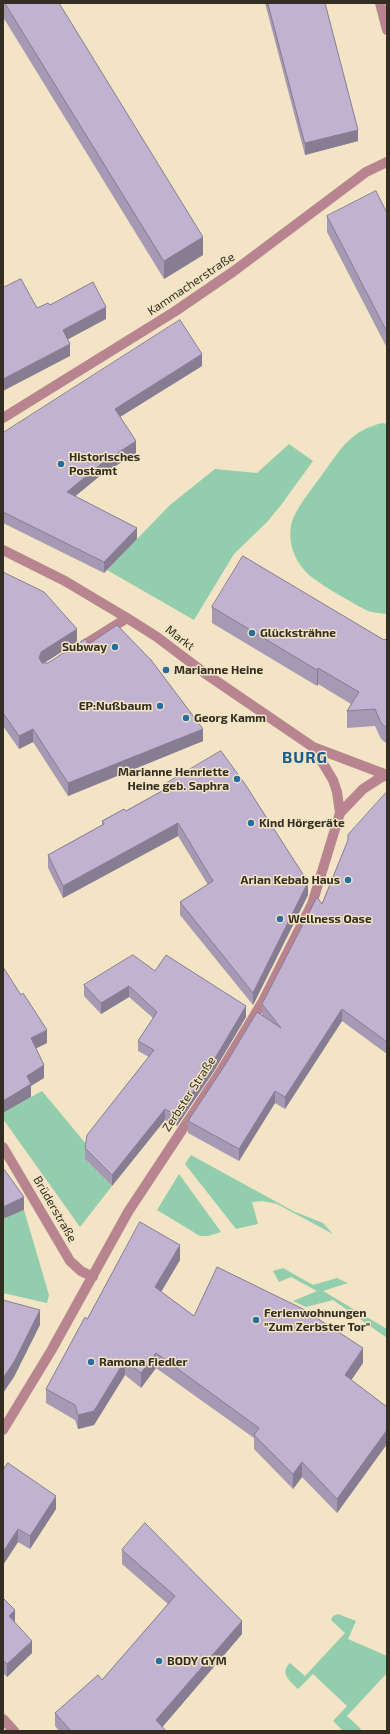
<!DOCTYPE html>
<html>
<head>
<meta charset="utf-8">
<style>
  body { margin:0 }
  #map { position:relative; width:390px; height:1734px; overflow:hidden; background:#f2e4c4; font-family:"Exo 2",sans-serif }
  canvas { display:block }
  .frame { position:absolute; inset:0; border:4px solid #332e21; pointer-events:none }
</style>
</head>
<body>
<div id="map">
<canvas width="390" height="1734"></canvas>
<div class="frame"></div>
</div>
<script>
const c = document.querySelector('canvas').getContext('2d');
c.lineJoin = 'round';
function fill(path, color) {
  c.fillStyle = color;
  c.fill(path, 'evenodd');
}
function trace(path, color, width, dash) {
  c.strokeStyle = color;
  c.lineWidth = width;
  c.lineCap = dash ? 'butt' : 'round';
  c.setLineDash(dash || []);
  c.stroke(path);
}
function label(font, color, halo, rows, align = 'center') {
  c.font = font + ' "Exo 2",sans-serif';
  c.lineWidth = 3;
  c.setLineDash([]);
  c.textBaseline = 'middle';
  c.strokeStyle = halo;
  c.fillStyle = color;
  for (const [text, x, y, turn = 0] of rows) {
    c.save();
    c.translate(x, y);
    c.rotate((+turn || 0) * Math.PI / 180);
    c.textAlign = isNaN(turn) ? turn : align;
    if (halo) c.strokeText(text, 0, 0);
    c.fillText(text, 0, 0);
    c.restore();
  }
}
fill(new Path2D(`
  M382,423L387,424V614C380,613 372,613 366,610C353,603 313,581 305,571C294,559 288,542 291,526C294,509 314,487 324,472C342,447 351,431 382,423Z
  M289,444L313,461L281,505L267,522L234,554L194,620L107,570L170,505L215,469L257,473Z
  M42,1091L87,1145L85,1159L112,1186L80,1227L3,1119V1113Z
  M191,1155L293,1211L323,1223L333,1234L277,1204L263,1201L252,1202L258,1224L236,1229L185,1164Z
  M179,1174L221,1232L208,1236H200L157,1210Z
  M24,1210L49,1295L47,1303L3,1293V1219Z
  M283,1268L313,1285L337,1278L348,1283L323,1291L387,1329V1338L333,1300L306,1307L293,1301L317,1291L291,1277L279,1282L273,1271Z
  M338,1614L356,1621L348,1639L387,1656V1673L347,1716L361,1729L359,1731H343L333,1721L347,1706L313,1674L298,1689C290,1681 279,1673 290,1663L305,1676L345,1633L331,1620L333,1616Z`), '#92cdad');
trace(new Path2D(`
  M380,3L387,30
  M3,418L174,312L234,271L366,172L387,162
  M3,550L65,581L127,618L157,637L206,674L313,747L333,780L337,792L340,813
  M76,650L127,618
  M313,747L387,775
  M3,1147L70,1261L81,1271L93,1277
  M3,1430L51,1351L128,1212L219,1074L263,1001L312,904L340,813L363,789L380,778L387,775
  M3,1719L14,1731`), '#b78490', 10);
fill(new Path2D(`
  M3,3H59L203,255L164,279L3,17Z
  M265,3H325L358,141L305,155Z
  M387,213V348L327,232V216Z
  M202,366L120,417L136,453L101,475L75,496L137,539L104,573L3,523V433Z
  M3,572L77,642L44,663H48L89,644L203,741L68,796L33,742L19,749L3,726Z
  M212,607L384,640L387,639V743H386L381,739L375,726L347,728V711L351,704L318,684L317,686L212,623Z
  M167,783L308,895L253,1005L180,915V902L208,885L178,836L63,898L48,868V855L102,825V821L126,811L167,788Z
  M387,794V1054L342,1021L285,1109L275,1103L239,1161L188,1133V1121L262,1015V1004L322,904L348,841V835Z
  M155,971L246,1017L214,1071L177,1126L165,1120L112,1186L85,1159V1148L149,1057L138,1051V1041L153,1018L129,997L101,1014L84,996V985Z
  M180,1260L161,1292L194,1316L363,1363L351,1380L387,1407V1444L337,1513L302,1477L293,1489L254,1449V1438L156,1368L141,1388L125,1375L94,1425L78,1429L75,1420L46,1403V1389L87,1319Z
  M3,1470L56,1509L30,1549L18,1542L3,1565Z
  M122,1550L242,1634L162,1727L166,1731H59L55,1726V1713L102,1680L168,1604L122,1564Z
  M3,1598L15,1622L32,1653L7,1677L3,1673Z`), '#a699b4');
fill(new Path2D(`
  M358,130V141L305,155V143Z
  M203,237V255L164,279V261Z
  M106,307V319L63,342V330Z
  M70,344V356L3,391V379Z
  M202,354V366L115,420V409Z
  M136,441V453L101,475L67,503V492L101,464Z
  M137,528V539L104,573V562Z
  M77,629V642L41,665L39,658L41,652Z
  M318,668V684L317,686V670Z
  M33,729V742L19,749V736Z
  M203,729V741L68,796V783Z
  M178,823V836L63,898V886Z
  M308,882V895L253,1005V993Z
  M129,986V997L101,1014V1003Z
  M246,1006V1017L214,1071L177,1126V1116Z
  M342,1009V1021L285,1109V1097Z
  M47,1030V1043L31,1051V1038Z
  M44,1065V1078L31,1086V1097L3,1113V1101L27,1076Z
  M275,1091V1103L239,1161V1149Z
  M165,1109V1120L112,1186V1175Z
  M24,1197V1210L3,1219V1207Z
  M180,1245V1260L155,1302V1287Z
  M40,1310V1325L14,1377L3,1393V1378Z
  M363,1348V1363L345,1389V1375Z
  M156,1353V1368L141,1388V1373Z
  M125,1360V1375L94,1425L78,1429V1415Z
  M387,1430V1444L337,1513V1499Z
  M302,1462V1477L293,1489V1474Z
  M56,1496V1509L30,1549V1536Z
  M18,1529V1542L3,1565V1552Z
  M15,1610V1622L9,1616Z
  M242,1621V1634L159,1731L156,1720Z
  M32,1641V1653L7,1677V1664Z`), '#877d92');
const building = new Path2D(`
  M5,3H59L203,237L164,261Z
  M268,3H325L358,130L305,143Z
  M376,191L387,213V332L327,216Z
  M21,279L37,308L48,303L50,305L93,282L106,307L63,330L70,344L3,379V288Z
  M180,320L202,354L115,409L136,441L101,464L67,492L137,528L104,562L3,512V433Z
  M243,556L384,640L387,639V727H386L381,723L375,709L347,711L359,692L318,668L317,670L212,607Z
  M3,572L44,592L77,629L41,652L39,658L42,663H48L85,639L89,644L117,625L151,660L203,729L68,783L33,729L19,736L3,713Z
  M221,751L245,784L308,882L253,993L180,902L213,881L178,823L63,886L48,855L104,824L102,821L124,809L126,811L169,787L167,783Z
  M386,793L387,794V1042L342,1009L285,1097L275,1091L239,1149L188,1121L225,1065L257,1012L281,1028L262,1004L317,897L322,904L348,840V835Z
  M133,955L155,971L166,955L246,1006L214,1060L177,1116L165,1109L112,1175L85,1148L87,1135L154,1050L138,1041L157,1012L129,986L101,1003L84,985Z
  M3,967L21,995L23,993L47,1030L31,1038L44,1065L27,1076L31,1084L3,1101Z
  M3,1168L24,1197L3,1207Z
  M140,1222L180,1245L155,1287L194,1316L217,1267L303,1309L363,1348L345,1375L387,1407V1430L337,1499L302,1462L293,1474L254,1435L259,1428L156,1353L141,1373L125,1360L94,1411L78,1415L75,1405L46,1389L85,1317L87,1319Z
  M3,1300L40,1310L14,1362L3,1378Z
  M8,1463L56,1496L30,1536L18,1529L3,1552V1470Z
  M145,1523L242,1621L156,1720L166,1731H71L55,1713L98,1675L102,1680L175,1596L122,1550Z
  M3,1598L15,1610L9,1616L32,1641L7,1664L3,1660Z`);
fill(building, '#c1b2d1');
trace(building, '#877d92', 1);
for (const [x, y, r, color] of [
  [61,464,4,"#266da1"],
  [252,633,4,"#266da1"],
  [115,647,4,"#266da1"],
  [166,670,4,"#266da1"],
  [160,706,4,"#266da1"],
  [186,718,4,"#266da1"],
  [237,779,4,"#266da1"],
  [251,823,4,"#266da1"],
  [348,880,4,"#266da1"],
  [280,919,4,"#266da1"],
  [256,1320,4,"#266da1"],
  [91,1362,4,"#266da1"],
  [159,1661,4,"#266da1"]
]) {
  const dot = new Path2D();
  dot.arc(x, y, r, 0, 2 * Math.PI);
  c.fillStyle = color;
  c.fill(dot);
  trace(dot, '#f2e4c4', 1.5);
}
label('12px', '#332e21', '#f2e4c4', [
  ["Kammacherstraße",191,284,-34],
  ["Markt",180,638,37],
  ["Zerbster Straße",189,1094,-57],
  ["Brüderstraße",55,1209,60]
]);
label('bold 12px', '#332e21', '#f2e4c4', [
  ["Historisches",69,457],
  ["Postamt",69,471],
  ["Glücksträhne",260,633],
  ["Subway",107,647,"right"],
  ["Marianne Heine",174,670],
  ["EP:Nußbaum",152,706,"right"],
  ["Georg Kamm",194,718],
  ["Marianne Henriette",229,772,"right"],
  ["Heine geb. Saphra",229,786,"right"],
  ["Kind Hörgeräte",259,823],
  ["Arian Kebab Haus",340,880,"right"],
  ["Wellness Oase",288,919],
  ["Ferienwohnungen",264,1313],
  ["\"Zum Zerbster Tor\"",264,1327],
  ["Ramona Fiedler",99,1362],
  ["BODY GYM",167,1661]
], 'left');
c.letterSpacing = '1px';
label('bold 16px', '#195b8a', '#f2e4c4', [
  ["BURG",305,758]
]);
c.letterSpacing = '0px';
</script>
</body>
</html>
